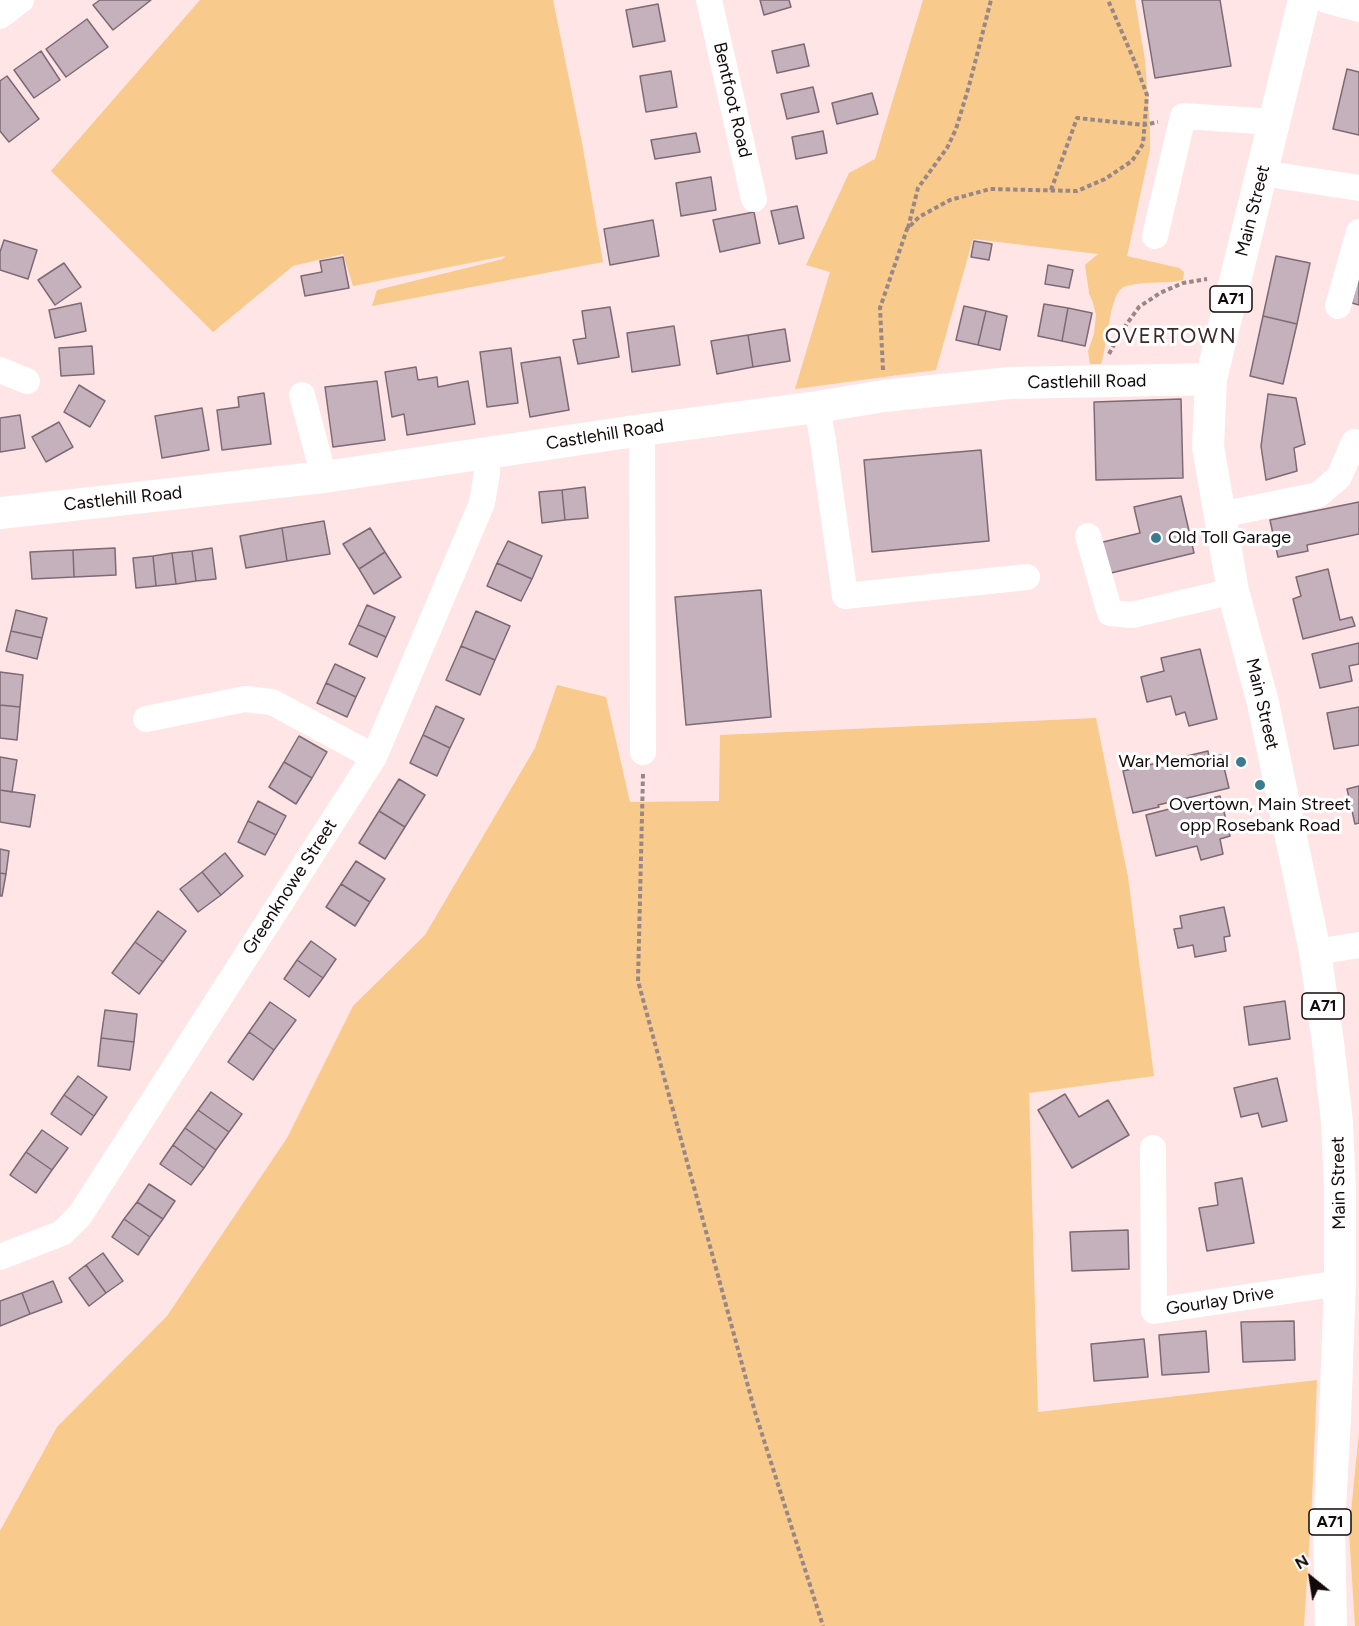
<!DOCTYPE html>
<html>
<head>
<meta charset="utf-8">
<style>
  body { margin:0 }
  #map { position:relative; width:1359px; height:1626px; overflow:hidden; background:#ffe5e6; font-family:Figtree,sans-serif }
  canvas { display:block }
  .north { position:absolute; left:1281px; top:1548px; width:60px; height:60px; -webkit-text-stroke:4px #fff; paint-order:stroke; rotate:330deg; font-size:16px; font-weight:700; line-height:24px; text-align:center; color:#120a0a }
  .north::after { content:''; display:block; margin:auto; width:21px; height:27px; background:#120a0a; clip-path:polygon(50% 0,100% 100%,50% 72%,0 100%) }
</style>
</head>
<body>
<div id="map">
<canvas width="1359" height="1626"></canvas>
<div class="north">N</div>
</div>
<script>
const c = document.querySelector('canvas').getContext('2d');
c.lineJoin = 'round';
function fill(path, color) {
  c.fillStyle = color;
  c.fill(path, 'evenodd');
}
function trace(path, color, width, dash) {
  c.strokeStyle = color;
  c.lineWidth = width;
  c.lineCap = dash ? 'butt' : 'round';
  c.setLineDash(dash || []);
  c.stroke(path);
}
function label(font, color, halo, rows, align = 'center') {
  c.font = font + ' Figtree,sans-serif';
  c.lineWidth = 6;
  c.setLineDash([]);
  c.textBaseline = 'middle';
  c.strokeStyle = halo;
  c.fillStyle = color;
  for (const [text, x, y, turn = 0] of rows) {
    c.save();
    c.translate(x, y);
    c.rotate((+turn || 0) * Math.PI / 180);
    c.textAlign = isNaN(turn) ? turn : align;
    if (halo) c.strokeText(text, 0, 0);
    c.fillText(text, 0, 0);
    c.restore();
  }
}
fill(new Path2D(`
  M200,0H553L582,143L603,262L372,306L377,290L503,259L505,256L353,286L343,254L293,266L213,332L51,171Z
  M923,0H1135L1145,60L1150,129V150L1127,256L1179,268L1184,272L1183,280C1166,284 1148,281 1131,285C1130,285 1123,287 1122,288C1109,297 1107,348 1101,364H1090L1088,351L1094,334L1096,315L1093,303L1089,293L1085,265L1098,254L973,239L936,370L795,389L830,272L806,265L849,173L875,159Z
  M557,685L606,697L630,802L719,801L720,735L1096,718L1128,877L1154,1076L1029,1093L1038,1412L1317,1380L1312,1500L1304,1626H0V1531L57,1427L167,1316L287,1138L353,1006L425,935L535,748Z
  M1359,1432V1626H1355L1349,1532Z`), '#f8ca8b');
const building = new Path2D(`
  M100,0H151L113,30L93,5Z
  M760,0H789L791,7L764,15Z
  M1142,0H1220L1231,66L1155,78Z
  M658,4L665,41L633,47L626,10Z
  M87,19L108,47L66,77L46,49Z
  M804,44L809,66L777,73L772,51Z
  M41,51L60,80L34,98L14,70Z
  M1347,69L1359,72V135L1333,129Z
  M671,71L677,107L646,112L640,76Z
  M7,76L39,119L9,142L0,131V81Z
  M813,87L819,112L787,119L781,94Z
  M872,93L878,114L837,124L832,103Z
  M823,131L827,153L796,159L792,137Z
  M696,133L700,152L655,159L651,140Z
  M711,177L716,210L681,216L676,183Z
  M797,206L804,238L779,244L771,211Z
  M754,212L760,243L720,252L713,220Z
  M653,220L659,256L610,265L604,229Z
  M4,240L37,250L28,279L0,270V252Z
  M974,241L992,244L989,260L971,257Z
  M1276,256L1310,263L1297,324L1263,316Z
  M343,257L349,288L305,296L301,276L322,272L320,261Z
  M64,263L81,287L55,305L38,280Z
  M1048,265L1073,270L1069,288L1045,284Z
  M1359,274V305L1352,303Z
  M81,303L86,331L55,338L49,310Z
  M1044,304L1068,308L1062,341L1038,336Z
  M964,306L986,311L978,345L956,340Z
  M610,307L619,357L578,364L573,340L586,338L582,311Z
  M1068,308L1092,313L1085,346L1062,341Z
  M986,311L1007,316L1000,350L978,345Z
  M1263,316L1297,324L1283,384L1250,376Z
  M674,326L680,365L632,372L627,333Z
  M785,329L790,361L753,367L748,335Z
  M748,335L753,367L717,374L711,341Z
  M92,346L94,374L61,376L59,348Z
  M511,348L518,403L487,407L480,352Z
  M560,357L569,410L530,417L521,363Z
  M416,367L418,380L437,377L438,387L468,381L475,424L407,435L404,414L392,417L385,372Z
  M377,381L385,440L333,447L325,387Z
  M79,385L105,401L90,427L64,412Z
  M264,393L271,444L222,450L217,410L239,407L238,397Z
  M1268,394L1296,398L1305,444L1294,448L1297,471L1266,480L1261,446Z
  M1181,399L1183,478L1096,480L1094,402Z
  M202,408L209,450L162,458L155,416Z
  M20,415L25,448L0,452V418Z
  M59,422L73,447L46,462L32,437Z
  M981,450L989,541L872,552L864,460Z
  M585,487L588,518L565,520L562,490Z
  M562,490L565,520L542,523L539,492Z
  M1181,496L1194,553L1107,574L1099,543L1140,533L1134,507Z
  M1359,502V534L1307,545L1308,551L1278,557L1270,520Z
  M324,521L330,554L287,561L282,528Z
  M282,528L287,561L246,568L240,536Z
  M370,528L385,552L359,569L343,544Z
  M508,541L542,556L532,579L497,563Z
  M115,548L116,575L74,577L73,550Z
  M212,548L216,579L196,581L192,551Z
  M73,550L74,577L32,579L30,552Z
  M192,551L196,581L176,584L172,553Z
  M385,552L401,577L374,594L359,569Z
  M172,553L176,584L156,586L153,556Z
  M153,556L156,586L136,588L133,558Z
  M497,563L532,579L521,601L487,586Z
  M1328,569L1340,620L1352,617L1355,626L1303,639L1293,599L1301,596L1296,577Z
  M761,590L771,717L686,725L675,597Z
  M367,605L395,617L386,637L358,625Z
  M16,610L47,618L42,638L11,631Z
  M476,611L510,626L495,660L461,646Z
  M358,625L386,637L377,657L349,644Z
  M11,631L42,638L37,659L6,651Z
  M1359,643V664L1349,666L1352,681L1320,688L1312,654Z
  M461,646L495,660L480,695L446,680Z
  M1200,649L1217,719L1189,726L1185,712L1176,715L1171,696L1147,702L1141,677L1164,671L1161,658Z
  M335,664L365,678L356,697L326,683Z
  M0,672L23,675L20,707L0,705Z
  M326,683L356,697L347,717L317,703Z
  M0,705L20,707L17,740L0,738Z
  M436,706L464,719L450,748L423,735Z
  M1359,707V745L1334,749L1327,713Z
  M423,735L450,748L437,776L410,763Z
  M299,736L327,752L312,778L284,762Z
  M1208,751L1209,758L1221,755L1229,788L1158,805L1159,807L1133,813L1123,771Z
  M0,757L17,760L12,792L0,790Z
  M284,762L312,778L296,804L269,787Z
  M399,779L425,795L405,827L379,811Z
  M1359,786V823L1355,824L1347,789Z
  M0,790L35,795L30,827L0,822Z
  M1220,796L1230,836L1220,839L1223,854L1201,860L1197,846L1156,856L1146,815Z
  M258,801L286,816L276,835L248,821Z
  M379,811L405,827L385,859L359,843Z
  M248,821L276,835L265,855L238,842Z
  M0,849L9,851L6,874L0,873Z
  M225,853L243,876L221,895L202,872Z
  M356,861L385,879L370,902L341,884Z
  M202,872L221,895L198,912L180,889Z
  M0,873L6,874L2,896H0Z
  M341,884L370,902L355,926L326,907Z
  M1224,907L1230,936L1224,937L1226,951L1195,957L1193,945L1178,948L1174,929L1182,928L1180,916Z
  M158,911L186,931L163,962L135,942Z
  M311,941L336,959L323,978L297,960Z
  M135,942L163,962L139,994L112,973Z
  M297,960L323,978L309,997L284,979Z
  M1285,1001L1290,1039L1249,1045L1244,1007Z
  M270,1002L296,1020L274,1050L249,1032Z
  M105,1010L137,1014L134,1042L101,1038Z
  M249,1032L274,1050L253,1080L228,1062Z
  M101,1038L134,1042L130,1070L98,1066Z
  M78,1076L107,1097L94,1116L64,1095Z
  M1277,1078L1287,1121L1262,1127L1258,1113L1241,1117L1234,1088Z
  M211,1092L242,1114L229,1132L198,1110Z
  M1065,1094L1079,1117L1108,1100L1129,1135L1072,1168L1038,1110Z
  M64,1095L94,1116L81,1135L51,1114Z
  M198,1110L229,1132L216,1150L185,1128Z
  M185,1128L216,1150L204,1168L173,1145Z
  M42,1130L68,1148L52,1170L26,1152Z
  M173,1145L204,1168L191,1185L160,1164Z
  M26,1152L52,1170L36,1193L10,1175Z
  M1242,1178L1254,1243L1207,1251L1199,1208L1218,1205L1215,1183Z
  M149,1184L175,1201L163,1219L137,1202Z
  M137,1202L163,1219L150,1237L124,1219Z
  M124,1219L150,1237L138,1255L112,1237Z
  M1128,1230L1129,1269L1072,1271L1070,1232Z
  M103,1253L123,1281L106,1293L86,1265Z
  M86,1265L106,1293L89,1306L69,1278Z
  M53,1281L62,1302L30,1314L22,1293Z
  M22,1293L30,1314L0,1326V1301Z
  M1294,1321L1295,1360L1243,1362L1241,1322Z
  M1206,1331L1209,1372L1162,1375L1159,1335Z
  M1144,1339L1148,1377L1094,1381L1091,1344Z`);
fill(building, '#c5b1bc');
trace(building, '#7d6a74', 1.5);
trace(new Path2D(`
  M1051,190L1077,118L1144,125L1158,122
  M908,228L918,188L947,148L956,129L969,86L991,0
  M1109,354L1121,332L1139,307L1160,293L1183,283L1207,279
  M883,370L880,308L907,229L919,217L950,200L990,189L1077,191L1105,179L1132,161L1143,144L1147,95L1134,60L1108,0
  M643,774L638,981L755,1412L823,1626`), '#998788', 4, [4.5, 3]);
trace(new Path2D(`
  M709,0L754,199
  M1326,0L1359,9
  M0,16L21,0
  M1262,173L1359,188
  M1155,236L1183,116L1275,122
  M1338,306L1359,232
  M0,370L27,381
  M302,395L324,477
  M817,407L823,441L845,596L1027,577
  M642,430L643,752
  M1220,515L1318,495L1339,477L1354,442L1359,443
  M1088,536L1110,613L1132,615L1233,591
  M146,719L245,699L272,702L374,757
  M1315,952L1359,945
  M1153,1148L1154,1311L1340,1283
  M0,1257L62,1233L80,1215L374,757L482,503L487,473V453`), '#fff', 26);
trace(new Path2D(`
  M1304,0L1211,379L1208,447L1233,591L1263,703L1315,952L1328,1042L1337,1122L1340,1190V1283L1335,1418L1329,1527L1331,1626
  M0,513L324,477L642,430L817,407L884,396L1009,383L1211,379`), '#fff', 32);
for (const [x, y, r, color] of [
  [1156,538,6,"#3b7b8f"],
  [1241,762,6,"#3b7b8f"],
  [1260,785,6,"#3b7b8f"]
]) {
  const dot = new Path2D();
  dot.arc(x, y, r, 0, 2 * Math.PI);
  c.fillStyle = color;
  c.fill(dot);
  trace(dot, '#fff', 2);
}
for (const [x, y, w] of [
  [1231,299,42],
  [1323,1006,42],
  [1330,1522,42]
]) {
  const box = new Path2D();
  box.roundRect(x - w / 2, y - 13, w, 26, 4.5);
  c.fillStyle = '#fff';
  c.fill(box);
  trace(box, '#120a0a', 1.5);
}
label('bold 16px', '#120a0a', null, [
  ["A71",1231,299],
  ["A71",1323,1006],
  ["A71",1330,1522]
]);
label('18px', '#120a0a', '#fff', [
  ["Bentfoot Road",732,100,77],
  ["Main Street",1253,211,-76],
  ["Castlehill Road",1087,382,-1],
  ["Castlehill Road",605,435,-9],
  ["Castlehill Road",123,499,-6],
  ["Main Street",1262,704,77],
  ["Greenknowe Street",290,887,-57],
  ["Main Street",1339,1183,-91],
  ["Gourlay Drive",1220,1301,-9]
]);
label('18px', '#120a0a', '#fff', [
  ["Old Toll Garage",1168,538],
  ["War Memorial",1229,762,"right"],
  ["Overtown, Main Street",1260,805,"center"],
  ["opp Rosebank Road",1260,826,"center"]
], 'left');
c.letterSpacing = '1.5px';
label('21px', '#3c292a', '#fff', [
  ["OVERTOWN",1171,337]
]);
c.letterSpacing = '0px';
</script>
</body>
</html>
